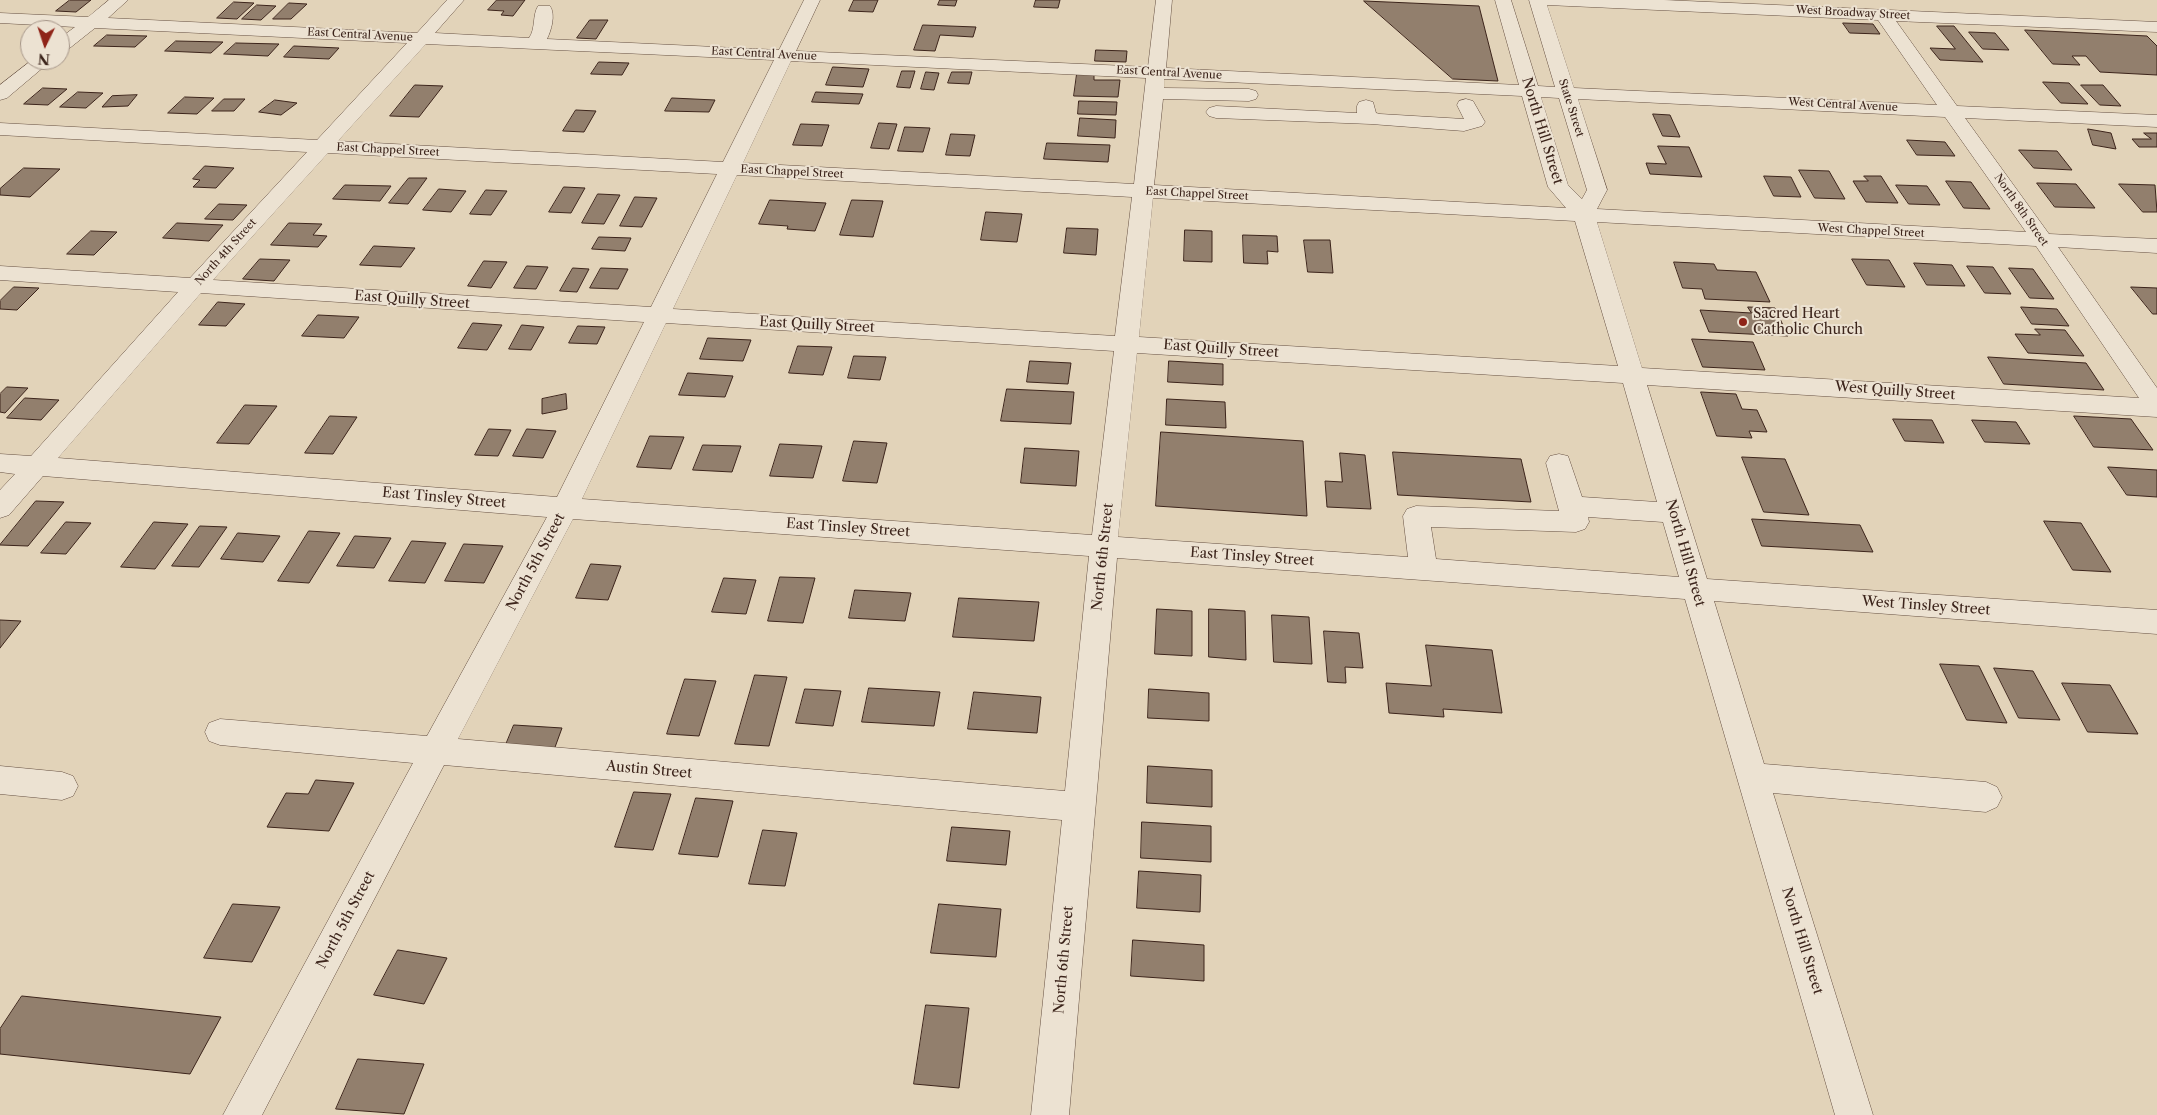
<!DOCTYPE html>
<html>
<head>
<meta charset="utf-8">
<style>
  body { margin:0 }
  #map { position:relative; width:2157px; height:1115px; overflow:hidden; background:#e2d3b9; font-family:"Libre Caslon Text",serif }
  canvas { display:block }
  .north { position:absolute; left:20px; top:20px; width:50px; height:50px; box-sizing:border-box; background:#ece2d2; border:1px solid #a69689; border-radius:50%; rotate:184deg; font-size:14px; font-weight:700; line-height:20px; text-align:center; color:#3c241b }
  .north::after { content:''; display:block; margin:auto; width:18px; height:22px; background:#8f2418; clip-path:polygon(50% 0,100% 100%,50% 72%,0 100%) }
</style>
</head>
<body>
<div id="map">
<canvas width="2157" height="1115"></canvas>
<div class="north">N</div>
</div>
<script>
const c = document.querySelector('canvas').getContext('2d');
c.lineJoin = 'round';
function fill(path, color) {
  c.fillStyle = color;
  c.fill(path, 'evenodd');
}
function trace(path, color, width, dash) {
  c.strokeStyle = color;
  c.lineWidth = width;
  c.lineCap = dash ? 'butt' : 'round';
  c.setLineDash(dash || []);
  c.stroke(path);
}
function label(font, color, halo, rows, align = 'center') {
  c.font = font + ' "Libre Caslon Text",serif';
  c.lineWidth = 4;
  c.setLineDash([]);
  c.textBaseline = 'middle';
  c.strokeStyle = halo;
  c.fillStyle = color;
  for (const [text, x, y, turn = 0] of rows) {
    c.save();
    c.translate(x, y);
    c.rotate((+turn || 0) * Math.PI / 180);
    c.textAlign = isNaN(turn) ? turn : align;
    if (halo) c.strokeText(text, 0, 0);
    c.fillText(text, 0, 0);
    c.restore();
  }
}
const building = new Path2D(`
  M70,0H91L76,12L56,11Z
  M497,0H525L513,16L501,15L504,11L488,10Z
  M854,0H878L873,12L849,11Z
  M940,0H957L955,6L938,5Z
  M1036,0H1060L1058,8L1034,7Z
  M1364,1L1479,6L1498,81L1453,79Z
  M234,2L254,3L237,19L217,18Z
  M289,3L307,4L291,19H273Z
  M257,5L276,6L261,20L242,19Z
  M590,20H608L596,39L577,38Z
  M1843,23L1873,24L1880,34L1850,33Z
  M923,25L976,27L973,37L940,35L935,51L914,50Z
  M1937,26H1954L1983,62L1940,60L1930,48L1955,49Z
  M2025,30L2147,36L2157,46V75L2100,72L2086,56H2072L2080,65L2053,64Z
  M1969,32L1995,33L2009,50L1983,49Z
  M107,35L147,36L135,47L94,46Z
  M176,41L223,42L211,53L165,51Z
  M236,43L279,44L268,56L224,54Z
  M294,46L339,48L329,59L284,57Z
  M1096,50L1127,51L1126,62L1095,61Z
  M599,62L629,63L622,75L591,74Z
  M833,67L869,69L863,87L826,85Z
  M902,71H915L910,88L897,87Z
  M926,72L939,73L934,90L921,89Z
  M952,72H972L969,84L948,83Z
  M1077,74L1094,75V80H1120L1118,97L1074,96Z
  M2043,82L2069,83L2088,104L2061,103Z
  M415,85L443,86L419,117L390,116Z
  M2081,85H2103L2121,106L2100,105Z
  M43,88L67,89L48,105L24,104Z
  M78,92L103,93L86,108L60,107Z
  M816,92L863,94L859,104L812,102Z
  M137,95L128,106L102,107L112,96Z
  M185,97L214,98L197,114L168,113Z
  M672,98L715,100L709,112L665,111Z
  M224,99H245L234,111H212Z
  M275,100L297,103L281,115L259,112Z
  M1079,101L1117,102L1116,115L1078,114Z
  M576,110L596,111L584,132L563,131Z
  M1653,114L1670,115L1680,137L1663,136Z
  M1080,118L1116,120L1115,138L1078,136Z
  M879,123L897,124L889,149L871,148Z
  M801,124L829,125L822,146L793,145Z
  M905,127L930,128L923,152L898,151Z
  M2088,129L2111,133L2116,149L2093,145Z
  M2144,133H2157V147H2139L2132,139H2151Z
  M951,134L975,135L970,156L946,155Z
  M1907,140L1945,142L1955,156L1917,155Z
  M1047,143L1110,145L1108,162L1044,159Z
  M1658,146L1689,147L1702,177L1650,174L1646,163L1666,164Z
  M2019,150L2057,151L2072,170L2034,168Z
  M205,166L234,168L216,188L193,187L200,180L193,179Z
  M24,168L60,169L30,197L0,195V189Z
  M1799,170L1829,171L1845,199L1815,198Z
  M1764,176L1791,177L1801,197L1774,196Z
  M1864,176H1881L1898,203L1866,202L1853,181H1868Z
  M409,178H427L408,204L389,203Z
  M1946,181L1971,182L1990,209L1964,208Z
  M2037,183L2076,184L2095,208L2055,207Z
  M2119,184L2155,185L2157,212H2143Z
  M345,185L391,186L380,201L333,199Z
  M1896,185L1927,186L1940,205L1909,204Z
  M564,187L585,188L571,213L549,212Z
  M439,189L466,191L451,212L423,210Z
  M486,190L507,191L491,215L470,214Z
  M598,194L620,195L604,224L582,223Z
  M635,197L657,198L642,227L620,226Z
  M770,200L826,203L815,231L787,229L788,226L759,224Z
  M852,200L883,201L873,237L840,235Z
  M219,204L247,205L233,220L205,219Z
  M986,212L1022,214L1017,242L981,240Z
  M177,223L223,225L209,241L163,238Z
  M289,223L322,224L313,235L327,236L318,247L271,245Z
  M1067,228L1098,229L1096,255L1064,253Z
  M1185,230L1212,231V262L1184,261Z
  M91,231L117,232L94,255L67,254Z
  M1243,235L1277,236L1278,252L1267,251L1268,264L1244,263Z
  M599,237L631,238L625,251L592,249Z
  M1304,240H1330L1333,273L1308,272Z
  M374,246L415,248L401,267L360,265Z
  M260,259L290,260L274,281L243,279Z
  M1852,259L1889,260L1905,287L1867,285Z
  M484,261L507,262L491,288L468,286Z
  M1674,262L1714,264L1717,270L1756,272L1770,302L1705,299L1702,289L1683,288Z
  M1914,263L1952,265L1965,286L1927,285Z
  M527,266L548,267L536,289L514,288Z
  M1967,266L1993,267L2011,294L1985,293Z
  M573,268L589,269L577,292L560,291Z
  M601,268L628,269L618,289L590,288Z
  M2009,268L2033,269L2054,299L2030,298Z
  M14,287L39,288L17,310L0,309V301Z
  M2131,287L2157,288V314H2153Z
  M218,302L245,304L226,326L199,325Z
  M1748,307L1775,308L1788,336L1709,332L1700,310L1751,313Z
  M2021,307L2057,309L2069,326L2032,324Z
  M318,315L359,317L344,338L302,336Z
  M473,323L502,325L487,350L458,348Z
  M522,325L544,327L531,350L509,349Z
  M578,326L605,327L597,344L569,343Z
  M2035,329L2065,330L2084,356L2028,353L2015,334L2040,335Z
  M708,338L751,340L743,361L700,359Z
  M1692,339L1753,342L1765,370L1703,367Z
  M798,346L832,347L823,375L789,373Z
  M854,356L886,357L880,380L848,378Z
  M1988,357L2086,363L2104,390L2004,384Z
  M1030,361L1071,363L1068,384L1027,382Z
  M1169,361L1223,364V385L1168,382Z
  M688,373L733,376L725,397L679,395Z
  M7,387L28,388L5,413L0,412V394Z
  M1007,389L1074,392L1071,424L1001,421Z
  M1701,392L1736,394L1742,409L1757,410L1767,432L1749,431L1752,438L1717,436Z
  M566,394L567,409L542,414V399Z
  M25,398L59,400L41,420L7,418Z
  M1167,399L1225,402L1226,428L1166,425Z
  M245,405L277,406L249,444L217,443Z
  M330,416L357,417L333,454L305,453Z
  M2074,416L2131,419L2153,450L2094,447Z
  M1893,419L1932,420L1944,443L1905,441Z
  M1972,420L2016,422L2030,444L1985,442Z
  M489,429L511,430L498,456L475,455Z
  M527,429L556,431L543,458L513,456Z
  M1161,432L1303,441L1307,516L1156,506Z
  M650,436L684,437L671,469L637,467Z
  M854,441L887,443L877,483L843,481Z
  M780,444L822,446L813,478L770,476Z
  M703,445L741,446L732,472L693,470Z
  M1025,448L1079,451L1076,486L1021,483Z
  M1393,452L1521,459L1531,502L1398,495Z
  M1340,453L1365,455L1371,509L1327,507L1325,481L1342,482Z
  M1742,457L1785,459L1809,515L1764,512Z
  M2108,467L2157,470V497L2127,495Z
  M36,501L64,502L28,546L0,545Z
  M1752,519L1860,525L1873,552L1762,546Z
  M2044,521L2081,523L2111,572L2073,570Z
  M66,522L91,523L66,554L41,553Z
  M154,522L188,524L155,569L121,567Z
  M200,526L227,527L199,567L172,566Z
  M309,531L340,533L309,583L278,581Z
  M238,533L280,536L263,562L221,559Z
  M355,536L391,538L374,568L337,566Z
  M412,541L446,543L425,583L389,581Z
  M464,544L503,546L484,583L445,581Z
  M591,564L621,566L608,600L576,598Z
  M780,577L815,578L803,623L768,621Z
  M724,578L756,580L746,614L712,612Z
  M855,590L911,593L905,621L849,618Z
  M959,598L1039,602L1034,641L953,637Z
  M1157,609L1192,611V656L1155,654Z
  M1209,609L1245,611L1246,660L1209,657Z
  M1272,615L1309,617L1312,664L1274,662Z
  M0,620L21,621L0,648Z
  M1324,631L1359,633L1363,668L1345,667L1346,683L1328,682Z
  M1426,645L1492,650L1502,713L1443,709L1444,717L1389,713L1386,683L1431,686Z
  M1940,664L1979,666L2007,723L1967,720Z
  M1994,668L2033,671L2060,720L2019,718Z
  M755,675L787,677L769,746L735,744Z
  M685,679L716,681L699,736L667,734Z
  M2062,683L2110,685L2138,734L2088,732Z
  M869,688L940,692L934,726L862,722Z
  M805,689L841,691L833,726L796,723Z
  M1149,689L1209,693V721L1148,718Z
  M974,692L1041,697L1037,733L968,729Z
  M514,725L562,728L554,750L505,747Z
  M1148,766L1212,770V807L1147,803Z
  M316,780L354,783L329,831L267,827L286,793L308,794Z
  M634,792L671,794L653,850L615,847Z
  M696,798L733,801L718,857L679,854Z
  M1142,822L1211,826V862L1141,858Z
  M952,827L1010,831L1006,865L947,861Z
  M763,830L797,833L785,886L749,884Z
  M1139,871L1201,875L1200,912L1137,908Z
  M233,904L280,907L252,962L204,958Z
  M939,904L1001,909L996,957L931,953Z
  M1133,940L1204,945V981L1131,976Z
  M398,950L447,958L424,1004L374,995Z
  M22,996L221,1017L190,1074L0,1054V1029Z
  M926,1005L969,1008L959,1088L914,1084Z
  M358,1059L424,1064L404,1114L336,1109Z`);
fill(building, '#927f6d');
trace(building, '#3c241b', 1);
const minor = new Path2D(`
  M109,0H128L108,18L417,33L447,0H464L435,33L529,38C536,28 532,16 538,6H550C556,15 551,31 547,39L779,50L804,0H820L796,51L1148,67L1156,0H1172L1166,68L1519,85L1495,0H1511L1538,86L1555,87L1529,0H1664L2157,22V32L1896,21L1957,106L2157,115V127L1965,118L2049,234L2157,239V253L2058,247L2157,388V417L1647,385L1707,579L2157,610V634L1714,601L1764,764L1986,782L1997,787L2002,797L1997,807L1986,812L1773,793L1873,1115H1835L1685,599L1117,558L1069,1115H1031L1062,820L444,765L262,1115H223L413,763L220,745L209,741L205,732L209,723L220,719L427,736L547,517L43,476L9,515L0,518V490L15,474L0,472V454L31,456L178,292L0,280V266L190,278L307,152L0,135V123L317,140L407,43L95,28L66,51L60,52V38L75,27L0,23V13L88,17ZM1547,5L1878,20L1937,105L1574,88ZM426,44L774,60L723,162L338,141ZM791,61L1146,78L1134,184L743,163ZM1164,79L1522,96L1548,187L1566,208L1154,185L1163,99L1249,101L1256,99L1258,95L1256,91L1249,89L1164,88ZM1541,97L1559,98L1587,190L1582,199L1568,185ZM1578,99L1945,117L2026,232L1597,209L1607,190ZM328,153L717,174L651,307L213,280ZM737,175L1132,197L1115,336L673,309ZM1153,198L1575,221L1618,366L1139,337ZM1597,222L2036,246L2139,398L1642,368ZM201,293L644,322L557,497L58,458ZM666,323L1114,351L1092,535L582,499ZM1137,353L1623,383L1657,502L1582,497L1568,456L1559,454L1550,456L1546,463L1559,511L1416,506L1407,509L1403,516L1408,557L1118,537ZM1588,517L1663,522L1679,577L1436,559L1431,527L1576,532L1585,529L1589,522ZM573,519L1089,556L1065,791L458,739Z
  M32,60H52L7,98L0,100V85Z
  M1466,99L1473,101L1485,122L1482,126L1464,131L1371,124L1216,118L1209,116L1206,112L1209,108L1216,106L1357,113V106L1359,102L1366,100L1373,102L1376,113L1380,114L1464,119L1457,105L1459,101Z
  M0,766L62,772L73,776L78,786L73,796L62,800L0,794Z`);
trace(minor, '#665042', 1);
fill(minor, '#ece2d2');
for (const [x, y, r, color] of [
  [1743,322,5,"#8f2418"]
]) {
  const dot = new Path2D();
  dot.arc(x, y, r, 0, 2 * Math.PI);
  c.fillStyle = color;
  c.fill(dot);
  trace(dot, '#ece2d2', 2);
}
label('11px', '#3c241b', '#ece2d2', [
  ["West Broadway Street",1853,13,3],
  ["East Central Avenue",360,35,3],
  ["East Central Avenue",764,54,3],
  ["East Central Avenue",1169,73,3],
  ["West Central Avenue",1843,105,3],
  ["State Street",1571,108,72],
  ["East Chappel Street",388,150,3],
  ["East Chappel Street",792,172,3],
  ["East Chappel Street",1197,194,3],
  ["North 8th Street",2021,210,55],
  ["West Chappel Street",1871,231,3],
  ["North 4th Street",226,252,-48]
]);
label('14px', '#3c241b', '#ece2d2', [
  ["North Hill Street",1542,131,73],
  ["East Quilly Street",412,300,4],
  ["East Quilly Street",817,325,3],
  ["East Quilly Street",1221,349,4],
  ["West Quilly Street",1895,391,4],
  ["East Tinsley Street",444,498,5],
  ["East Tinsley Street",848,528,4],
  ["North Hill Street",1685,553,74],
  ["North 6th Street",1103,557,-84],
  ["East Tinsley Street",1252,557,4],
  ["North 5th Street",536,562,-62],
  ["West Tinsley Street",1926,606,4],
  ["Austin Street",649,770,5],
  ["North 5th Street",346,920,-62],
  ["North Hill Street",1802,941,73],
  ["North 6th Street",1064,960,-85]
]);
label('14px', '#3c241b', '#ece2d2', [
  ["Sacred Heart",1753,314],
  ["Catholic Church",1753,330]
], 'left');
</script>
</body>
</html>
